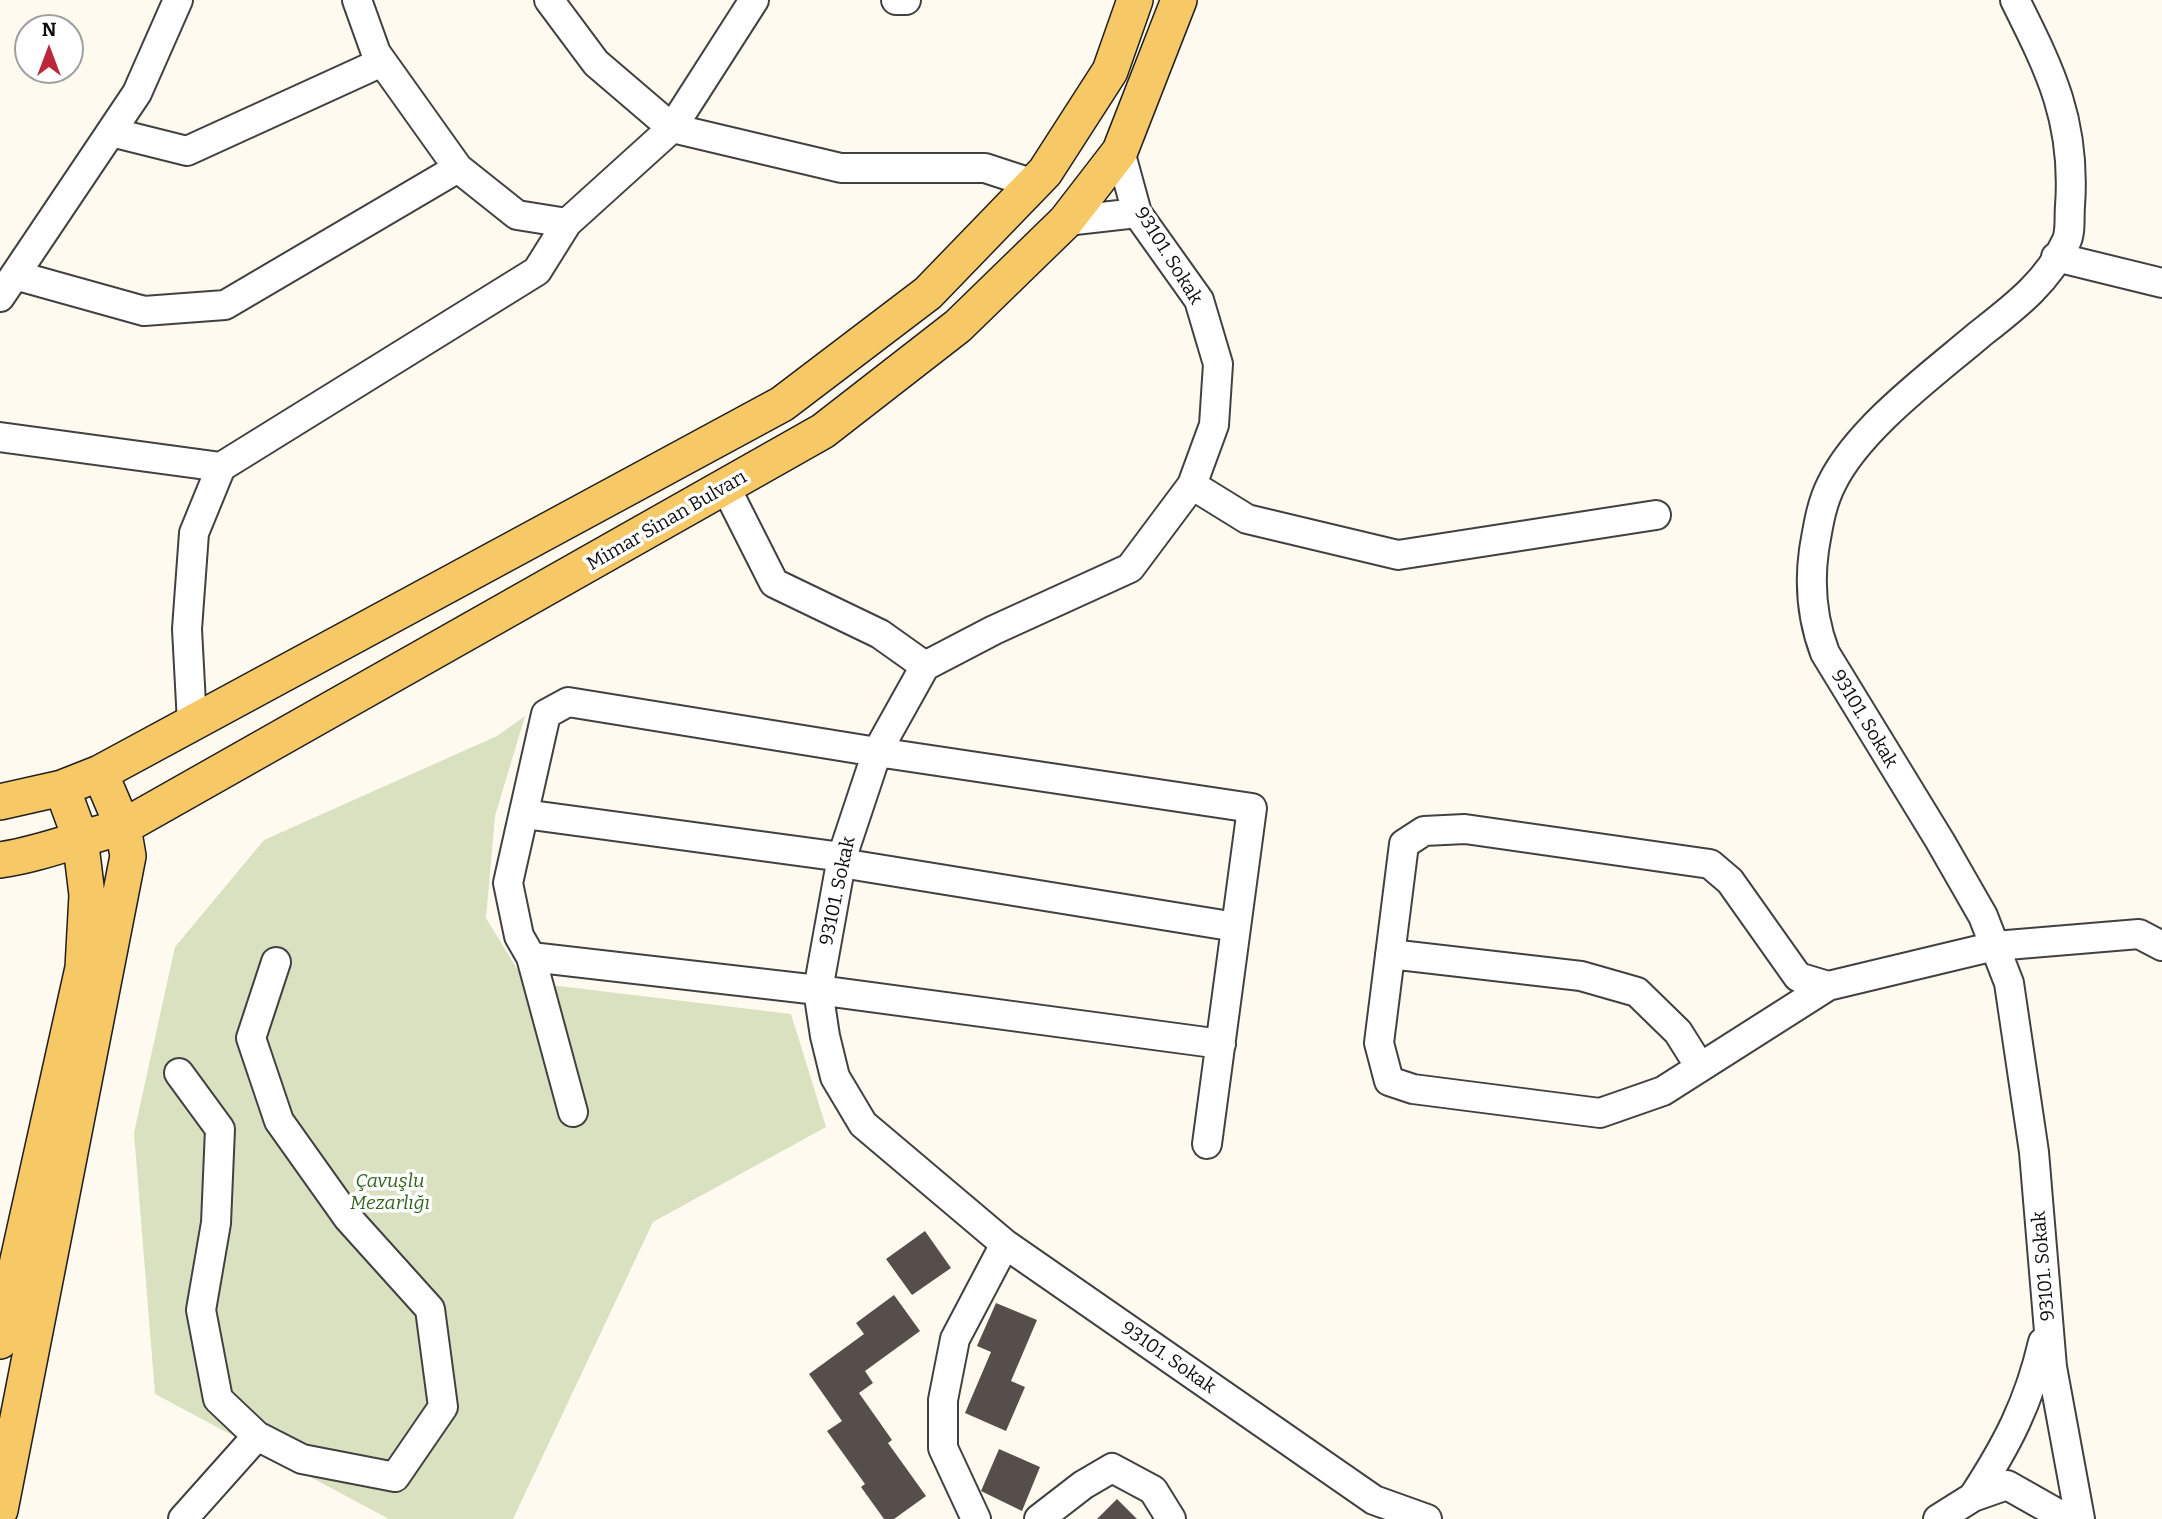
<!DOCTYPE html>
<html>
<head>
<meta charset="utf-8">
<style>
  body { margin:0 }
  #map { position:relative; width:2162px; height:1519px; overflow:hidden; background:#fffaef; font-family:Bitter,serif }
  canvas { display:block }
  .north { position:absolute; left:14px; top:14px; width:70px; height:70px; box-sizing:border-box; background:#fff; border:2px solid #9f9f9f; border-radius:50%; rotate:0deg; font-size:19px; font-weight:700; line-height:28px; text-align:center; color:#0e0e0e }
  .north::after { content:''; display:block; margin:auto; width:24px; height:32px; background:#bd273a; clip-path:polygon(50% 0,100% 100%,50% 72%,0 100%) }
</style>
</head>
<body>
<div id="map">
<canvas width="2162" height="1519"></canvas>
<div class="north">N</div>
</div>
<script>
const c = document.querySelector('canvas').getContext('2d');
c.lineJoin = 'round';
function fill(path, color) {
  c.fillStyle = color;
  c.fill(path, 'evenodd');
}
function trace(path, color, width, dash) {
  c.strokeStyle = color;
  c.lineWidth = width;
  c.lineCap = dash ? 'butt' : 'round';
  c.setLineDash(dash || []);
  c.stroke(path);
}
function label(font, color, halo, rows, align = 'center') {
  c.font = font + ' Bitter,serif';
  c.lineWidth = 7;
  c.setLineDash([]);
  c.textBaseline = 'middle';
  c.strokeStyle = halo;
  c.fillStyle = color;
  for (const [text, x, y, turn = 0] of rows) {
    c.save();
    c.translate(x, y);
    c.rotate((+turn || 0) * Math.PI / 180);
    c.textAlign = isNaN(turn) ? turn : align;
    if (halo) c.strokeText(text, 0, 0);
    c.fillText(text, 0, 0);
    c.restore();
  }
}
fill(new Path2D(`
  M525,716L495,816L486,918L525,982L791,1014L826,1127L653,1222L513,1519H389L155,1394L134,1133L175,947L264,840L497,736Z`), '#d9e1c0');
fill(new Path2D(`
  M925,1231L951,1268L912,1295L886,1259Z
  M894,1295L920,1331L865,1371L873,1383L859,1393L892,1440L888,1443L926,1496L894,1519H884L861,1487L865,1484L827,1431L842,1421L809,1374L864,1334L856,1323Z
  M996,1303L1037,1320L1011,1381L1025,1387L1006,1431L965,1413L991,1352L977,1346Z
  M999,1449L1040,1467L1022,1511L981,1491Z
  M1117,1499L1137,1519H1097Z`), '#564e4a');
const minor = new Path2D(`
  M357,0L376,53L458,168L517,215L567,223L672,128L754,0
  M549,0L596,63L672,128L841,168H985L1034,184
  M896,0H906
  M2015,0C2051,72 2076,122 2070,206C2069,217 2071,233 2066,242C2048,282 2013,308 1980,334C1933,374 1859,428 1832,483C1821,504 1818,527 1814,550C1809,586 1812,619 1825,653L1940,841L1983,916L2009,983L2034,1152L2052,1367L2080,1519
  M111,132L187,151L382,62
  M1120,151L1137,213L1199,300L1218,364L1214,425L1192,485L1130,568L994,630L925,666L877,752L842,857L818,990L825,1036L835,1077L863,1124L1005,1244L1374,1500L1427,1519
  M1066,221L1137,213
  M2056,257L2162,283
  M15,275L144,311L225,305L458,168
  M0,297L137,93L178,0
  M0,437L221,467L537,271L567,223
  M1192,485L1247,519L1398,555L1656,515
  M726,488L774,583L880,634L925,666
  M192,723L187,629L194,533L221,467
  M524,814L842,857
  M841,863L1236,927
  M1390,954L1581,976L1637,992L1678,1032L1700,1067
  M531,957L818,990L1221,1044
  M1828,986L1798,977L1730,881L1710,864L1465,829L1424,831L1404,844L1379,1043L1389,1081L1413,1089L1600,1113L1663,1091L1828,986L1995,946L2139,934L2162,946
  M179,1073L220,1129L216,1223L201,1310L218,1399L257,1436L302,1459L395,1477L443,1407L430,1309L348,1218L279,1121L251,1038L276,962
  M573,1112L531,957L519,936L508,883L546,714L568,702L877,752L1252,808L1207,1144
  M1973,1497C2007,1445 2029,1403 2043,1342
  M183,1519L257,1436
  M976,1519L943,1448V1400L955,1339L1005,1244
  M1039,1519L1083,1485L1112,1468L1153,1490L1171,1519
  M1938,1519L1973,1497L2007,1485L2067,1519`);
const major = new Path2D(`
  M0,802L62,788L100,773L782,404L928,293L1045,172L1110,71L1135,0
  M0,860C42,854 82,837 123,827L823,431L958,326L1066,221L1120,151L1179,0
  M0,1341L83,968L87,895L80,837L62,788
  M0,1510L128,856L123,827L100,773`);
trace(minor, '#414141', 32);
trace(major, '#1f1f1f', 38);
trace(minor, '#fff', 28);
trace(major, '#f7c866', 35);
label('19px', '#0e0e0e', '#fff', [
  ["93101. Sokak",1168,256,58],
  ["Mimar Sinan Bulvarı",667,521,-30],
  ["93101. Sokak",1864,719,59],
  ["93101. Sokak",838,891,-78],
  ["93101. Sokak",2044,1266,-95],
  ["93101. Sokak",1168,1358,35]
]);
label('italic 19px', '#33651e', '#fff', [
  ["Çavuşlu",390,1182],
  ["Mezarlığı",390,1204]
]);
</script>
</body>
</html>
